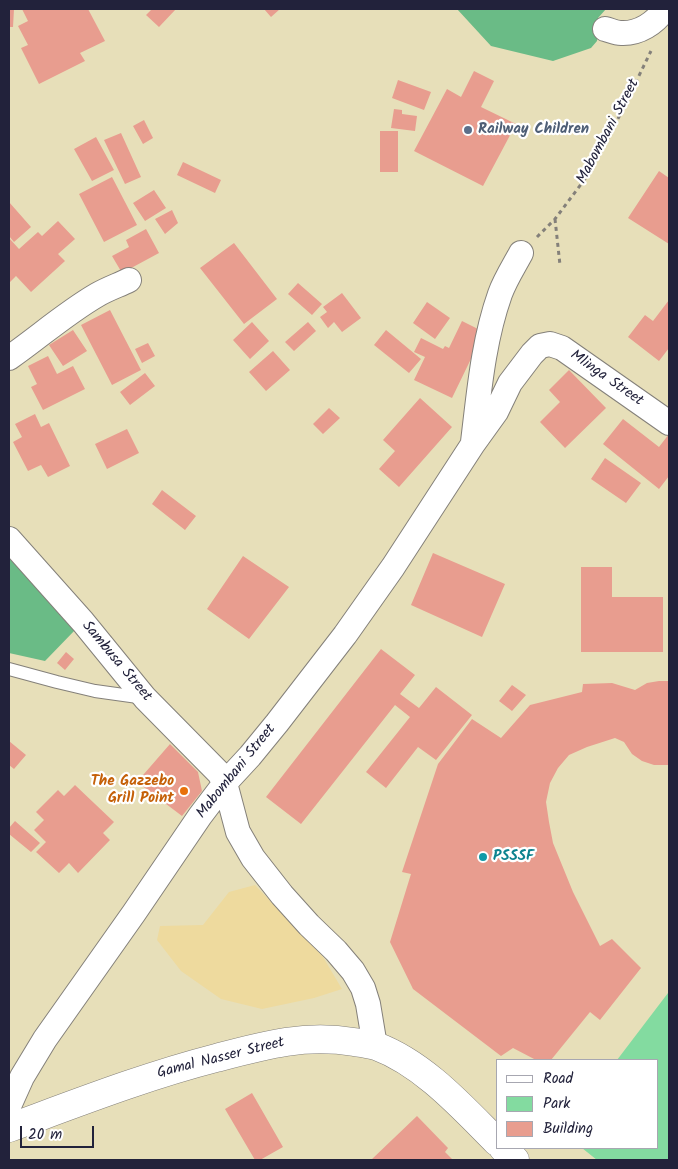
<!DOCTYPE html>
<html>
<head>
<meta charset="utf-8">
<style>
  body { margin:0 }
  #map { position:relative; width:678px; height:1169px; overflow:hidden; background:#e7dfb9; font-family:Kalam,sans-serif }
  canvas { display:block }
  .frame { position:absolute; inset:0; border:10px solid #22223b; pointer-events:none }
  .legend { position:absolute; left:496px; top:1059px; width:162px; height:90px; box-sizing:border-box; background:#fff; border:1px solid #a7a7b1; margin:0; padding:6px 9px; list-style:none; font-size:15px; color:#22223b }
  .legend li { display:flex; align-items:center; gap:10px; height:25px }
  .legend b { width:25px; border:1px solid #a7a7b1 }
  .scale { position:absolute; left:20px; top:1126px; width:74px; height:22px; box-sizing:border-box; border:2px solid #22223b; border-top:0; padding-left:6px; font-size:15px; line-height:18px; white-space:nowrap; color:#22223b; -webkit-text-stroke:4px #fff; paint-order:stroke }
</style>
</head>
<body>
<div id="map">
<canvas width="678" height="1169"></canvas>
<div class="frame"></div>
<ul class="legend">
<li><b style="height:6px;background:#fff"></b>Road</li>
<li><b style="height:14px;background:#83dba0"></b>Park</li>
<li><b style="height:14px;background:#e89d8f"></b>Building</li>
</ul>
<div class="scale">20 m</div>
</div>
<script>
const c = document.querySelector('canvas').getContext('2d');
c.lineJoin = 'round';
function fill(path, color) {
  c.fillStyle = color;
  c.fill(path, 'evenodd');
}
function trace(path, color, width, dash) {
  c.strokeStyle = color;
  c.lineWidth = width;
  c.lineCap = dash ? 'butt' : 'round';
  c.setLineDash(dash || []);
  c.stroke(path);
}
function label(font, color, halo, rows, align = 'center') {
  c.font = font + ' Kalam,sans-serif';
  c.lineWidth = 4.5;
  c.setLineDash([]);
  c.textBaseline = 'middle';
  c.strokeStyle = halo;
  c.fillStyle = color;
  for (const [text, x, y, turn = 0] of rows) {
    c.save();
    c.translate(x, y);
    c.rotate((+turn || 0) * Math.PI / 180);
    c.textAlign = isNaN(turn) ? turn : align;
    if (halo) c.strokeText(text, 0, 0);
    c.fillText(text, 0, 0);
    c.restore();
  }
}
fill(new Path2D(`
  M668,993L669,1160H597L582,1148H657V1060H617Z`), '#83dba0');
fill(new Path2D(`
  M457,9H606L598,18L597,41L591,48L553,61L491,46Z
  M9,553L76,629L45,661L9,653Z`), '#6abb86');
fill(new Path2D(`
  M255,885L323,957L342,989L314,998L262,1009L221,999L181,971L157,940L160,926L203,925L229,892Z`), '#eeda9e');
fill(new Path2D(`
  M9,9H14L13,27H9Z
  M22,9L79,10L88,9L105,41L80,53L85,61L39,84L21,48L28,45L18,26L28,21Z
  M152,9H176L159,27L146,15Z
  M264,9H280L271,17Z
  M474,71L494,81L481,107L516,124L483,186L414,151L447,89L461,97Z
  M398,80L431,92L424,110L392,98Z
  M394,109L402,110V114L417,116L415,131L391,128Z
  M144,120L153,138L143,144L133,126Z
  M380,131H398V172H380Z
  M121,133L141,177L125,184L104,140Z
  M96,137L114,170L92,181L74,149Z
  M183,162L221,180L215,193L177,175Z
  M659,171L669,178V244L628,218Z
  M112,177L137,225L104,242L79,194Z
  M154,190L166,208L145,221L133,203Z
  M9,202L31,227L14,242L9,236Z
  M172,210L178,223L165,234L155,219Z
  M58,221L75,239L58,254L65,261L31,292L16,276L9,283V238L19,249L38,232L42,236Z
  M146,229L159,253L122,273L112,256L129,247L126,240Z
  M234,243L277,299L244,324L200,268Z
  M298,283L322,304L312,315L288,294Z
  M342,293L361,318L342,332L334,322L328,328L320,317L327,312L323,307Z
  M669,300V348L659,361L628,337L645,315L653,321Z
  M427,302L450,318L435,339L413,323Z
  M110,310L141,370L112,385L81,325Z
  M462,321L484,332L452,398L414,380L425,357L414,352L421,338L443,349L445,346L449,348Z
  M252,322L269,341L250,359L233,340Z
  M308,322L316,331L294,351L285,342Z
  M73,330L87,351L63,366L49,345Z
  M386,330L421,359L409,373L374,345Z
  M148,343L155,356L142,363L135,349Z
  M273,351L290,370L266,391L249,372Z
  M48,356L57,374L73,366L85,389L43,410L31,387L37,384L28,366Z
  M569,370L606,408L565,448L540,422L560,402L549,390Z
  M145,373L155,386L130,405L120,392Z
  M420,398L452,427L399,487L379,469L395,451L383,440Z
  M329,408L340,418L323,434L313,424Z
  M35,414L41,427L49,423L70,466L48,477L41,465L28,471L13,442L22,437L15,424Z
  M623,419L659,447L669,434V476L659,489L603,444Z
  M127,429L139,453L107,469L95,444Z
  M605,458L641,483L626,503L591,479Z
  M162,490L196,516L185,530L152,504Z
  M433,553L505,584L482,637L411,605Z
  M243,556L289,587L249,639L207,609Z
  M581,567H612V597H663V652H581Z
  M381,649L415,675L400,694L419,708L436,687L472,715L436,760L418,747L386,788L366,772L410,717L395,705L301,824L266,797Z
  M66,652L74,659L65,670L57,663Z
  M659,681H669V765H654L642,761L632,754L624,742L615,738L587,747L569,755L558,768L550,783L546,802L549,822L553,843L573,892L600,946L612,939L641,968L600,1020L590,1012L551,1060H536L513,1048L501,1056L413,989L390,942L411,874L402,872L438,764L472,719L501,738L530,705L582,692L583,684L612,683L635,690L647,683Z
  M512,685L526,695L512,711L499,701Z
  M9,741L26,755L14,769L9,765Z
  M170,744L198,772L202,791L182,816L137,782Z
  M75,785L114,822L103,833L110,840L78,873L69,863L59,873L36,852L46,842L34,830L44,820L36,812L58,790L64,796Z
  M15,821L40,843L31,852L9,834V828Z
  M252,1093L283,1147L260,1160H255L225,1109Z
  M417,1116L448,1148L445,1152L453,1160H371Z`), '#e89d8f');
const lane = new Path2D(`
  M9,669L57,682L95,691L145,698`);
const street = new Path2D(`
  M605,29C610,30 615,33 621,33C639,34 655,23 665,9
  M9,358C39,337 66,313 97,295C107,289 119,285 129,280
  M473,442C479,393 483,342 500,294C505,280 514,266 521,253
  M9,539L83,622L145,698L219,773L225,783L238,832L253,858L282,895L309,925L336,951L353,971L363,988L368,1004L375,1046
  M9,1106L22,1077L45,1039L134,913L200,816L225,783L250,756L277,723L345,635L393,567L473,444L496,412L510,383L532,354L540,346L550,344L562,348L669,423`);
const secondary = new Path2D(`
  M9,1128C77,1103 146,1076 216,1058C265,1045 304,1034 354,1042C361,1043 369,1044 376,1046C424,1064 462,1107 497,1142
  M503,1148L515,1160`);
trace(lane, '#84807a', 14);
trace(street, '#84807a', 26);
trace(secondary, '#84807a', 29);
trace(new Path2D(`
  M555,219L560,265
  M537,237L555,219L588,175L614,127L651,51`), '#84807a', 3, [4, 4]);
trace(lane, '#fff', 12);
trace(street, '#fff', 24);
trace(secondary, '#fff', 28);
for (const [x, y, r, color] of [
  [468,130,5,"#5c6f8a"],
  [184,791,5,"#e8710a"],
  [483,857,5,"#0f9aa8"]
]) {
  const dot = new Path2D();
  dot.arc(x, y, r, 0, 2 * Math.PI);
  c.fillStyle = color;
  c.fill(dot);
  trace(dot, '#fff', 2);
}
label('bold 15px', '#4e5e75', '#fff', [
  ["Railway Children",478,130]
], 'left');
label('15px', '#22223b', '#fff', [
  ["Mabombani Street",609,132,-62],
  ["Mlinga Street",606,379,35],
  ["Sambusa Street",116,662,50],
  ["Mabombani Street",237,772,-51],
  ["Gamal Nasser Street",221,1059,-14]
]);
label('bold 15px', '#c56008', '#fff', [
  ["The Gazzebo",174,782],
  ["Grill Point",174,799]
], 'right');
label('bold 15px', '#0d838f', '#fff', [
  ["PSSSF",493,857]
], 'left');
</script>
</body>
</html>
